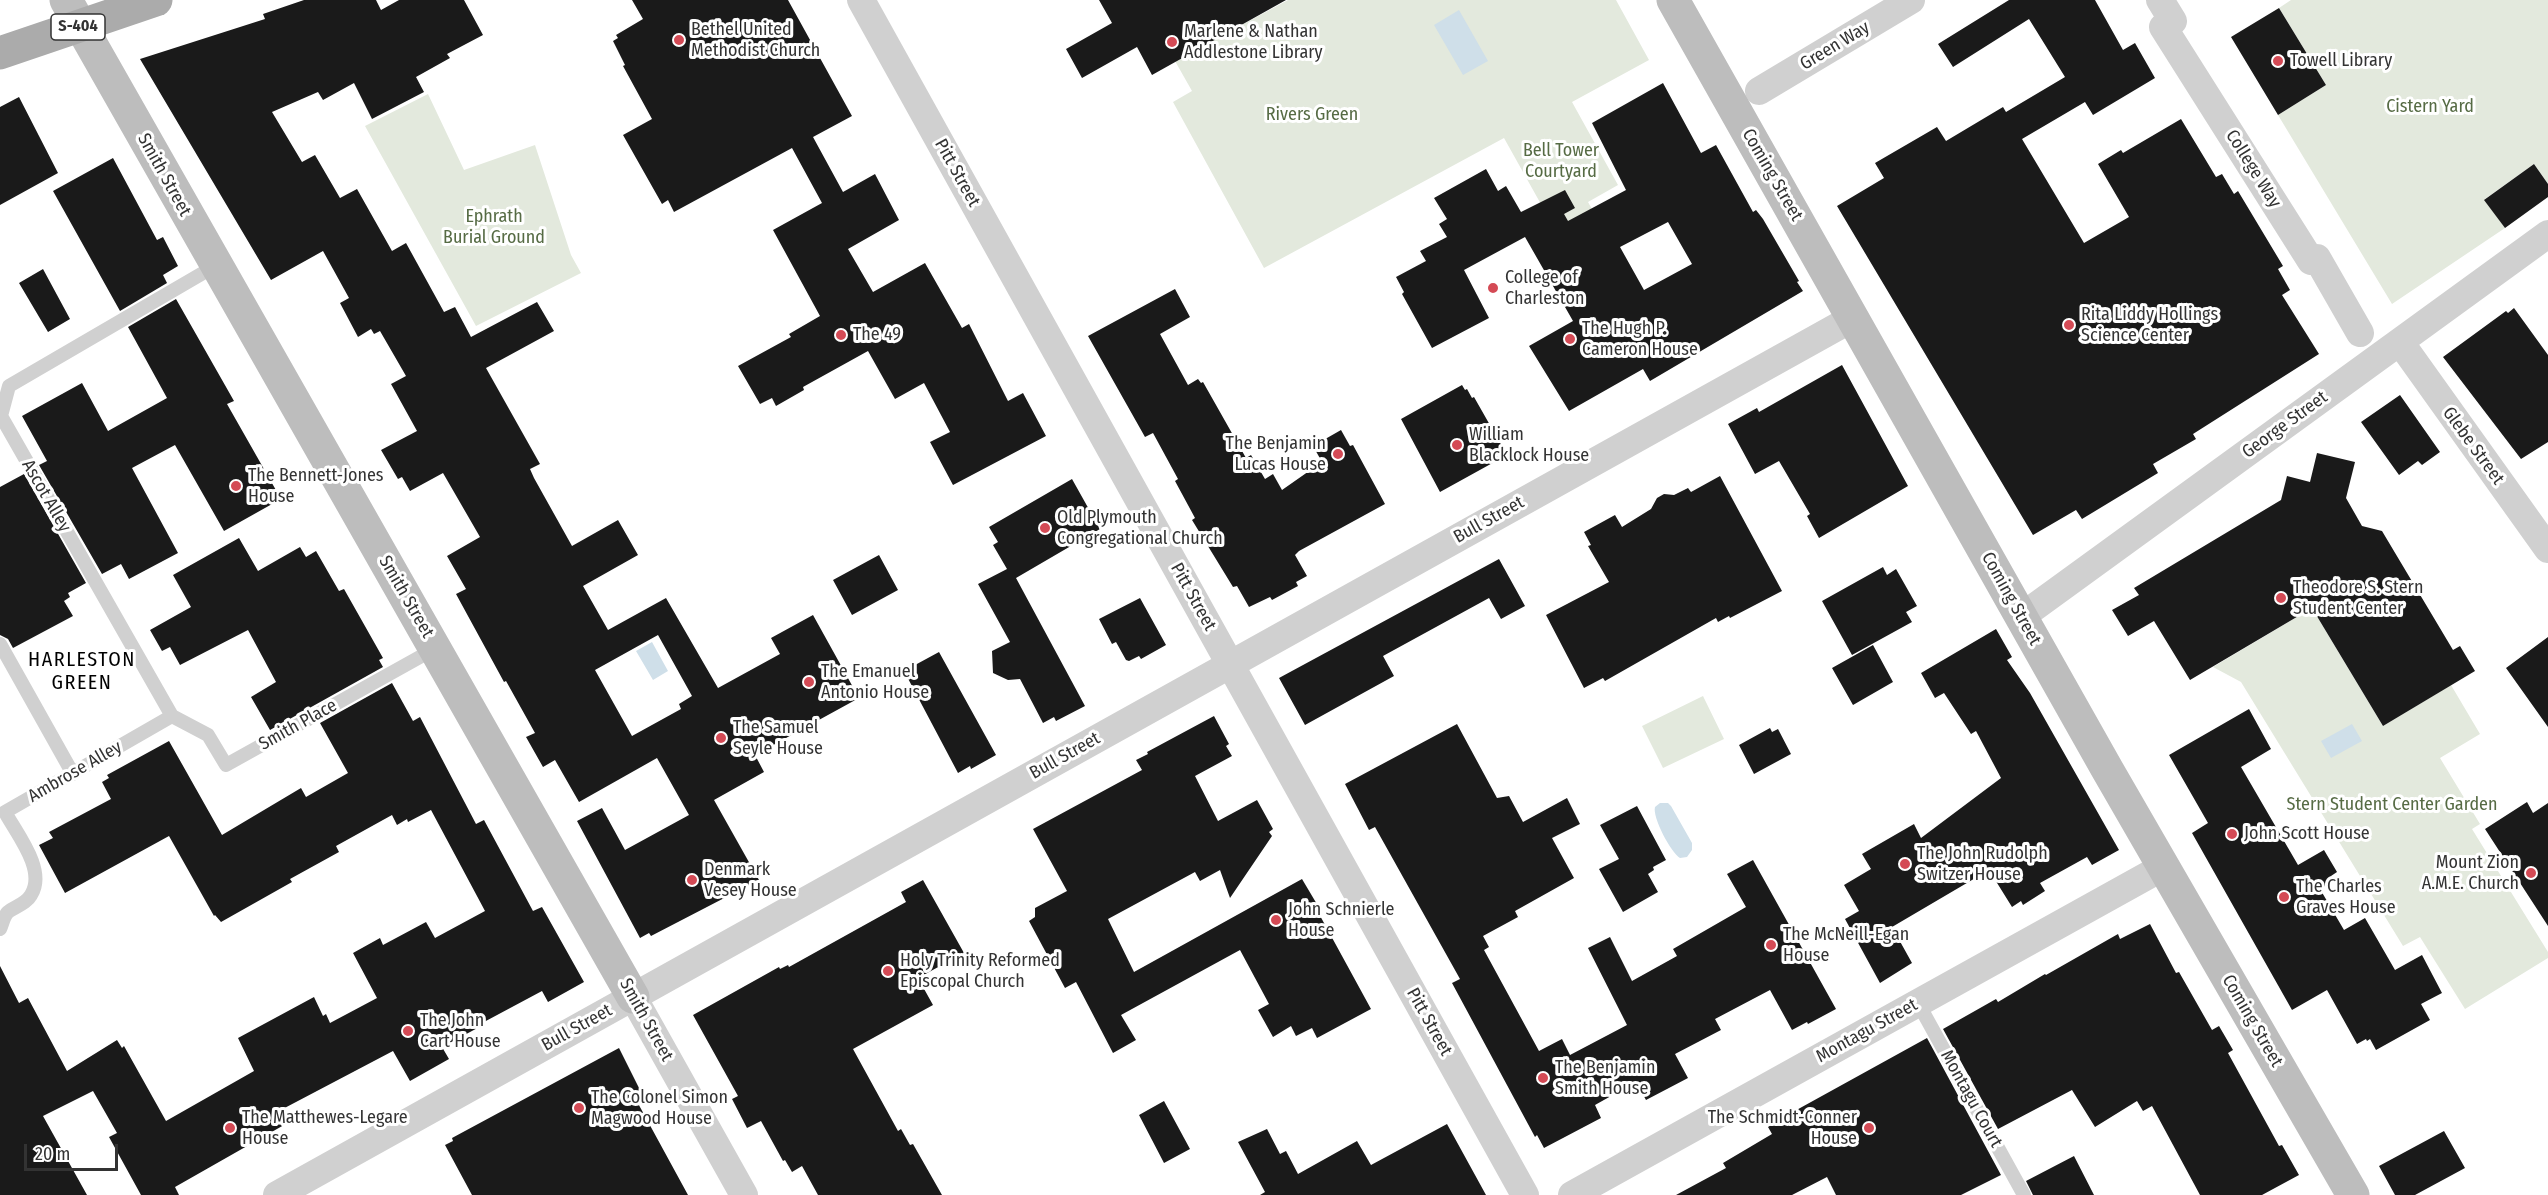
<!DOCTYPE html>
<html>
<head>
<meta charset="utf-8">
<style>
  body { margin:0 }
  #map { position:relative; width:2548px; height:1195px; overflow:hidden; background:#fff; font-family:"Fira Sans Condensed",sans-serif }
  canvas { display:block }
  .scale { position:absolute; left:24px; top:1144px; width:94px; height:27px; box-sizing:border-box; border:3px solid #333; border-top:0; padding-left:8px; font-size:18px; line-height:21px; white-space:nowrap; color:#333; -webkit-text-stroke:4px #fff; paint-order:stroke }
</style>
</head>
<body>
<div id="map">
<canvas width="2548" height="1195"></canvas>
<div class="scale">20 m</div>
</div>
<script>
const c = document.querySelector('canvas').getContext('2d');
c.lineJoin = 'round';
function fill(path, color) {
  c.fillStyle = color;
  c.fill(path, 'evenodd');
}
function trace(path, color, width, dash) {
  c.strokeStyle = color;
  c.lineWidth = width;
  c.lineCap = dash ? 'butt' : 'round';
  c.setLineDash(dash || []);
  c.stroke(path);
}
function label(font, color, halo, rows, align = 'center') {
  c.font = font + ' "Fira Sans Condensed",sans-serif';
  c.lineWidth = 6;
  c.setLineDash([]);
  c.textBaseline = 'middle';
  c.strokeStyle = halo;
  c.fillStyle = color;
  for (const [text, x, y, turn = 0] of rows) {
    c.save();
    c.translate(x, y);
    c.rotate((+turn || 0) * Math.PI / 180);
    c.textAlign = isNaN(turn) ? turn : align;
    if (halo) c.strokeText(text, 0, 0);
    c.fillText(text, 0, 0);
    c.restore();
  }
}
fill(new Path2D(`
  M1288,0H1616L1649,60L1572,102L1618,185L1588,202L1603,229L1566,249L1504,138L1264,268L1173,102L1192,91L1175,61Z
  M2291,0H2548V184L2534,164L2485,199L2505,228L2392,304L2278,115L2326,85L2279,8Z
  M428,94L464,170L535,145L571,255L581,273L476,326L365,126Z
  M2312,608L2383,726L2451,685L2480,734L2440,758L2480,824L2472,829L2548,952V958L2465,1009L2420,937L2403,946L2241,682L2213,667Z
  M1703,696L1724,739L1663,768L1642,726Z`), '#e3e9dd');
fill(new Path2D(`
  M1459,10L1488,61L1463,75L1434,25Z
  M652,642L668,671L653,680L636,651Z
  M2352,724L2362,741L2331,758L2321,741Z
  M1660,803H1668L1671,806L1692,843V850L1687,857L1680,858C1671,853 1652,817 1655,807Z`), '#cfdfe9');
fill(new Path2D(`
  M304,0H376L381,10L399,0H464L483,35L447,54L450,58L416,77L424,92L372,119L354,83L323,100L318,92L272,112L302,162L315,155L340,198L357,189L392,251L406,243L444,312L455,307L471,337L537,302L554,331L486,368L540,464L530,469L534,478L572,546L618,520L638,555L583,586L608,630L666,598L718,688L780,654L771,638L813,615L859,698L755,755L764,772L714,800L759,880L651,936L649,933L640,938L577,821L602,808L625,850L689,815L657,758L579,802L555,760L543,767L526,737L535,733L506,681L504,682L456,594L466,589L447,556L480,537L443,473L410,491L402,477L398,479L381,450L417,431L391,384L406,376L380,331L374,334L371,329L358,337L340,303L349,298L323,251L271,280L140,59L265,19L263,14ZM658,635L692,696L679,704L681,709L632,736L595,670Z
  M632,0H788L852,116L813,137L843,192L875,174L899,220L848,249L873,292L925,263L962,328L969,324L1008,401L1023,393L1046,436L953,485L930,442L950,432L924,383L895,399L868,351L803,387L804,390L776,406L772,398L760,404L738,366L791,337L789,334L820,316L773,230L822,203L792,148L674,212L668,200L662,204L623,135L652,119L623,66L625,65L613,41L618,38L616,35L643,19Z
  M1099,0H1286L1152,75L1137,47L1082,78L1066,49L1112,23Z
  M2009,0H2095L2123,50L2135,43L2155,78L2093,115L2085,102L2022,139L2084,243L2129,217L2098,164L2121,150L2123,153L2181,119L2216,177L2222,174L2234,194L2238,191L2283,266L2278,269L2290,290L2282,295L2319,354L2193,434L2196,439L2153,464L2158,473L2082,519L2076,510L2033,535L1837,206L1884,178L1875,163L1937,127L1946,141L2003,107L2006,112L2065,77L2029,19L1953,67L1938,44Z
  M2279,8L2326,85L2278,115L2231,37Z
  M1663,83L1701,153L1716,145L1753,212L1756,210L1763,219L1799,281L1797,282L1803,291L1650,381L1643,369L1569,411L1529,346L1573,321L1525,237L1464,270L1489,318L1432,348L1402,294L1404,292L1396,277L1426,261L1420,251L1447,237L1439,224L1447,219L1434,198L1486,169L1498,191L1506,186L1521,212L1565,190L1575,208L1564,214L1568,221L1626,190L1592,123ZM1668,222L1692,264L1644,290L1620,247Z
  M19,97L58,173L0,205V107Z
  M113,158L157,240L163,237L178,266L163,275L167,283L120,311L53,191Z
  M2534,164L2548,184V197L2505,228L2484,200Z
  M43,269L70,319L48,332L19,283Z
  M1175,289L1190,317L1160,334L1188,385L1198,379L1201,383L1203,382L1246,458L1251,455L1265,479L1273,474L1282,490L1322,462L1313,446L1341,430L1350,446L1353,445L1385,504L1299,551L1295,555L1307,576L1296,582L1298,586L1272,600L1270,597L1249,607L1237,586L1233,587L1192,520L1195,518L1175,481L1178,479L1153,433L1145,437L1088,336Z
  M176,299L234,401L227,404L281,499L224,531L175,445L132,468L178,553L129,579L121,564L102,574L39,465L47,461L22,416L82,383L108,431L167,398L128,327Z
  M2514,308L2548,355V442L2521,459L2443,357L2506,311L2508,313Z
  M1842,365L1908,486L1819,538L1807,516L1810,514L1779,461L1755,474L1728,424L1757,408L1759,412Z
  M1462,385L1465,390L1467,389L1472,398L1474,397L1507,455L1440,492L1401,419Z
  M2400,395L2440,452L2422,465L2418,461L2399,475L2361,422Z
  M2317,453L2355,462L2346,498L2362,526L2382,531L2453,650L2460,646L2475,671L2383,726L2312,608L2190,680L2154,621L2128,636L2112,610L2139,595L2134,588L2281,500L2287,476L2310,482Z
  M24,474L86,583L68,593L70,597L64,601L73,616L13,648L8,639L0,635V487Z
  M1720,476L1782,591L1730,618L1729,616L1718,622L1716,618L1605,681L1603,678L1584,688L1546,615L1609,582L1588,546L1591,545L1584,532L1615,515L1622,527L1651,509L1657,498L1664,494L1674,495L1688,488L1691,492Z
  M1072,479L1100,529L1016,578L1085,706L1056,721L1054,717L1043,723L1020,679L1008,680L993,673L992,651L1010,642L978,584L1007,569L993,545L998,542L989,527Z
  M239,538L258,571L300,547L306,557L316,551L339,591L344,589L383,658L379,660L383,667L270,730L251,697L276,682L248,630L180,665L170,647L162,651L150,630L191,607L173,575Z
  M879,555L898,590L852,615L833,580Z
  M1499,559L1525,606L1501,619L1489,598L1383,656L1394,676L1305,725L1279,678Z
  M1883,567L1887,575L1896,569L1917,606L1906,612L1912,622L1852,655L1822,601Z
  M1140,598L1166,645L1141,659L1139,656L1129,661L1126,660L1116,642L1112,644L1099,619Z
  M1996,629L2012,657L2007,660L2030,693L2119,850L2092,865L2087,857L2040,883L2045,891L2023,905L2021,901L2012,907L1989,870L1892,927L1912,963L1880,983L1845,919L1859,911L1844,885L1871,869L1862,854L1914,824L1921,838L2001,778L1976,731L1971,734L1944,693L1935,698L1921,673Z
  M2548,637V727L2506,668Z
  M1873,645L1893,682L1853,705L1832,668Z
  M939,652L996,755L971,769L970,766L958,773L904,671Z
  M392,683L413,721L420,717L476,824L484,820L533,911L542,907L584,982L548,1002L542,991L484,1022L485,1024L442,1047L449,1059L410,1081L393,1051L277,1112L284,1125L175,1187L179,1195H141L109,1137L117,1133L93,1091L43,1116L87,1195H0V966L19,1003L28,998L67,1071L117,1040L122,1048L124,1046L166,1121L254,1071L238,1038L314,997L323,1016L326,1014L330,1023L377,998L353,953L380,938L383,945L426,922L435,938L485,911L431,810L408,822L407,819L397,825L392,815L336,846L339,852L290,879L292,882L221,922L215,915L214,916L169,836L65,893L39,845L53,838L49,832L111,799L102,782L109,778L107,775L169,741L222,835L301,788L306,797L348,773L320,723Z
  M2249,709L2271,749L2241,767L2298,865L2324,850L2337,872L2331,876L2334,881L2320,889L2344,930L2365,918L2395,970L2422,955L2442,993L2421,1004L2430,1020L2376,1050L2370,1039L2367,1041L2366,1039L2357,1044L2327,990L2292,1010L2192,833L2208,823L2169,755Z
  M1214,716L1229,744L1226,746L1232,756L1195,776L1218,821L1257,800L1273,829L1269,832L1272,836L1230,898L1220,870L1200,881L1195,872L1108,919L1134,972L1302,879L1321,911L1318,912L1371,1009L1317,1038L1312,1028L1296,1036L1291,1026L1273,1037L1258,1010L1269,1004L1240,950L1121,1015L1136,1040L1113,1053L1076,982L1065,988L1029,921L1035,917V908L1067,891L1033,829L1142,770L1136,760L1148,754L1147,752Z
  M1457,724L1497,798L1509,796L1523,822L1567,798L1580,824L1552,838L1574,878L1515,911L1518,917L1483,936L1489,947L1484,950L1539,1051L1562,1039L1570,1055L1627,1025L1588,948L1610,937L1632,981L1677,956L1673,949L1746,907L1727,874L1753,860L1836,1009L1808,1024L1807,1022L1792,1030L1770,990L1715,1019L1721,1030L1675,1054L1688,1078L1646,1100L1636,1082L1595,1105L1601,1118L1544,1148L1537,1135L1535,1137L1452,983L1460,979L1375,827L1369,830L1345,784Z
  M1770,728L1772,732L1778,729L1791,754L1754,774L1739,745Z
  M2527,802L2533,813L2548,803V926L2485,829Z
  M1637,806L1666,860L1653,867L1654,870L1648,874L1658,892L1623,912L1599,869L1619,859L1600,825Z
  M923,880L964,953L918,978L933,1005L853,1049L898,1131L901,1129L910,1145L913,1144L942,1195H818L802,1166L792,1172L785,1160L783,1161L761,1121L747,1128L732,1099L738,1096L693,1015L779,967L780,969L788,965L789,967L906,902L901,892Z
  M2150,924L2176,973L2179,972L2212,1030L2219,1026L2233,1050L2228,1053L2279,1146L2282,1145L2299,1175L2262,1195H2200L2152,1106L2143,1111L2137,1101L2095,1127L2072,1090L1998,1129L1943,1029L1996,999L1998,1002L2045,974L2046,975L2118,934L2120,939Z
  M1927,1038L2001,1175L1961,1195H1836L1827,1177L1792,1195H1676L1726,1168L1723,1163L1772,1134L1768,1127L1782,1118Z
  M619,1048L641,1092L634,1096L688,1195H472L445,1145L453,1141L452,1138Z
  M1164,1101L1190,1149L1164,1163L1139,1115Z
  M1447,1124L1486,1195H1260L1265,1192L1238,1142L1267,1129L1280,1154L1286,1151L1298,1174L1357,1141L1371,1165Z
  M2444,1131L2465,1168L2415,1195H2395L2379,1166Z
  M2074,1156L2094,1195H2033L2026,1181Z`), '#1a1a1a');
trace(new Path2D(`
  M0,644L73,774
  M172,716L1,416L9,386L215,266
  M172,716L208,735L226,765L436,648
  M0,929C3,923 3,917 8,912C16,906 26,904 31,895C47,870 16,833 5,812L172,716
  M1918,1003L2024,1195`), '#d0d0d0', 14);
trace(new Path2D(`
  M861,0L1525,1195
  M2160,0L2173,21L2163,27L2311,261L2317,258L2360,333
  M1759,91L1911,0
  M2400,342L2548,549
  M2021,617L2548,234
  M633,997L744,1195
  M277,1195L1853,318
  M1572,1195L2163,867`), '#d0d0d0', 28);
trace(new Path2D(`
  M66,0L633,997
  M1673,0L2107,769L2353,1195`), '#bdbdbd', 33);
trace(new Path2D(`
  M0,53L156,0`), '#ababab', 33);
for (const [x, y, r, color] of [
  [679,40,6,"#d44a55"],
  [1172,42,6,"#d44a55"],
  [2278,61,6,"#d44a55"],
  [1493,288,6,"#d44a55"],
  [2069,325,6,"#d44a55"],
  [841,335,6,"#d44a55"],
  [1570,339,6,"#d44a55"],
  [1457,445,6,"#d44a55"],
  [1338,454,6,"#d44a55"],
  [236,486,6,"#d44a55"],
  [1045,528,6,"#d44a55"],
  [2281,598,6,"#d44a55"],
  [809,682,6,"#d44a55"],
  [721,738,6,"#d44a55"],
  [2232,834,6,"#d44a55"],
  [1905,864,6,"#d44a55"],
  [2531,873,6,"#d44a55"],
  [692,880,6,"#d44a55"],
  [2284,897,6,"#d44a55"],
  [1276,920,6,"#d44a55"],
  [1771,945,6,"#d44a55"],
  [888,971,6,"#d44a55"],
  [408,1031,6,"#d44a55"],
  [1543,1078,6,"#d44a55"],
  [579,1108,6,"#d44a55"],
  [230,1128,6,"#d44a55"],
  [1869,1128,6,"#d44a55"]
]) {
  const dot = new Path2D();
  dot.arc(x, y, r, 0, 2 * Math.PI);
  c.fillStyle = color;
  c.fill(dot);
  trace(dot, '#fff', 2);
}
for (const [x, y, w] of [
  [78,27,54]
]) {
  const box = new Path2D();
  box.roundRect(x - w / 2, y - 13, w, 26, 4.5);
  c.fillStyle = '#fff';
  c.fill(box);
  trace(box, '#333', 1.5);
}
label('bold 16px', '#333', null, [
  ["S-404",78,27]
]);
label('18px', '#333', '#fff', [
  ["Bethel United",691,30],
  ["Methodist Church",691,51],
  ["Marlene & Nathan",1184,32],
  ["Addlestone Library",1184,53],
  ["Towell Library",2290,61],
  ["College of",1505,278],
  ["Charleston",1505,299],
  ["Rita Liddy Hollings",2081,315],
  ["Science Center",2081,336],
  ["The Hugh P.",1582,329],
  ["Cameron House",1582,350],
  ["The 49",853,335],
  ["William",1469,435],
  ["Blacklock House",1469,456],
  ["The Benjamin",1326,444,"right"],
  ["Lucas House",1326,465,"right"],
  ["The Bennett-Jones",248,476],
  ["House",248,497],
  ["Old Plymouth",1057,518],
  ["Congregational Church",1057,539],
  ["Theodore S. Stern",2293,588],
  ["Student Center",2293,609],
  ["The Emanuel",821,672],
  ["Antonio House",821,693],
  ["The Samuel",733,728],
  ["Seyle House",733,749],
  ["John Scott House",2244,834],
  ["The John Rudolph",1917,854],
  ["Switzer House",1917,875],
  ["Mount Zion",2519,863,"right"],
  ["A.M.E. Church",2519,884,"right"],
  ["Denmark",704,870],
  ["Vesey House",704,891],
  ["The Charles",2296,887],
  ["Graves House",2296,908],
  ["John Schnierle",1288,910],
  ["House",1288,931],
  ["The McNeill-Egan",1783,935],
  ["House",1783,956],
  ["Holy Trinity Reformed",900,961],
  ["Episcopal Church",900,982],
  ["The John",420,1021],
  ["Cart House",420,1042],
  ["The Benjamin",1555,1068],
  ["Smith House",1555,1089],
  ["The Colonel Simon",591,1098],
  ["Magwood House",591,1119],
  ["The Matthewes-Legare",242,1118],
  ["House",242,1139],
  ["The Schmidt-Conner",1857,1118,"right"],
  ["House",1857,1139,"right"]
], 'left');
label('18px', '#333', '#fff', [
  ["Green Way",1835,46,-31],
  ["College Way",2253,169,58],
  ["Pitt Street",957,173,61],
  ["Smith Street",164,175,61],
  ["Coming Street",1772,175,60],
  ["George Street",2285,425,-36],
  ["Glebe Street",2473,446,54],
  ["Ascot Alley",46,496,60],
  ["Bull Street",1489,520,-29],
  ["Smith Street",406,597,60],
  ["Pitt Street",1193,597,61],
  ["Coming Street",2011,599,61],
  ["Smith Place",298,725,-29],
  ["Bull Street",1065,756,-29],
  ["Ambrose Alley",75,772,-30],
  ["Smith Street",646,1020,61],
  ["Coming Street",2252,1021,60],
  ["Pitt Street",1429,1022,61],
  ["Bull Street",577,1028,-29],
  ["Montagu Street",1867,1031,-29],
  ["Montagu Court",1971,1099,61]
]);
label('18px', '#566b44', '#fff', [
  ["Cistern Yard",2430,107],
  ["Rivers Green",1312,115],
  ["Bell Tower",1561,151],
  ["Courtyard",1561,172],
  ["Ephrath",494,217],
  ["Burial Ground",494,238],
  ["Stern Student Center Garden",2392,805]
]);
c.letterSpacing = '1.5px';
label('20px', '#000', '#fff', [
  ["HARLESTON",82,660],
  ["GREEN",82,683]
]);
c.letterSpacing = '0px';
</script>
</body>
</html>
